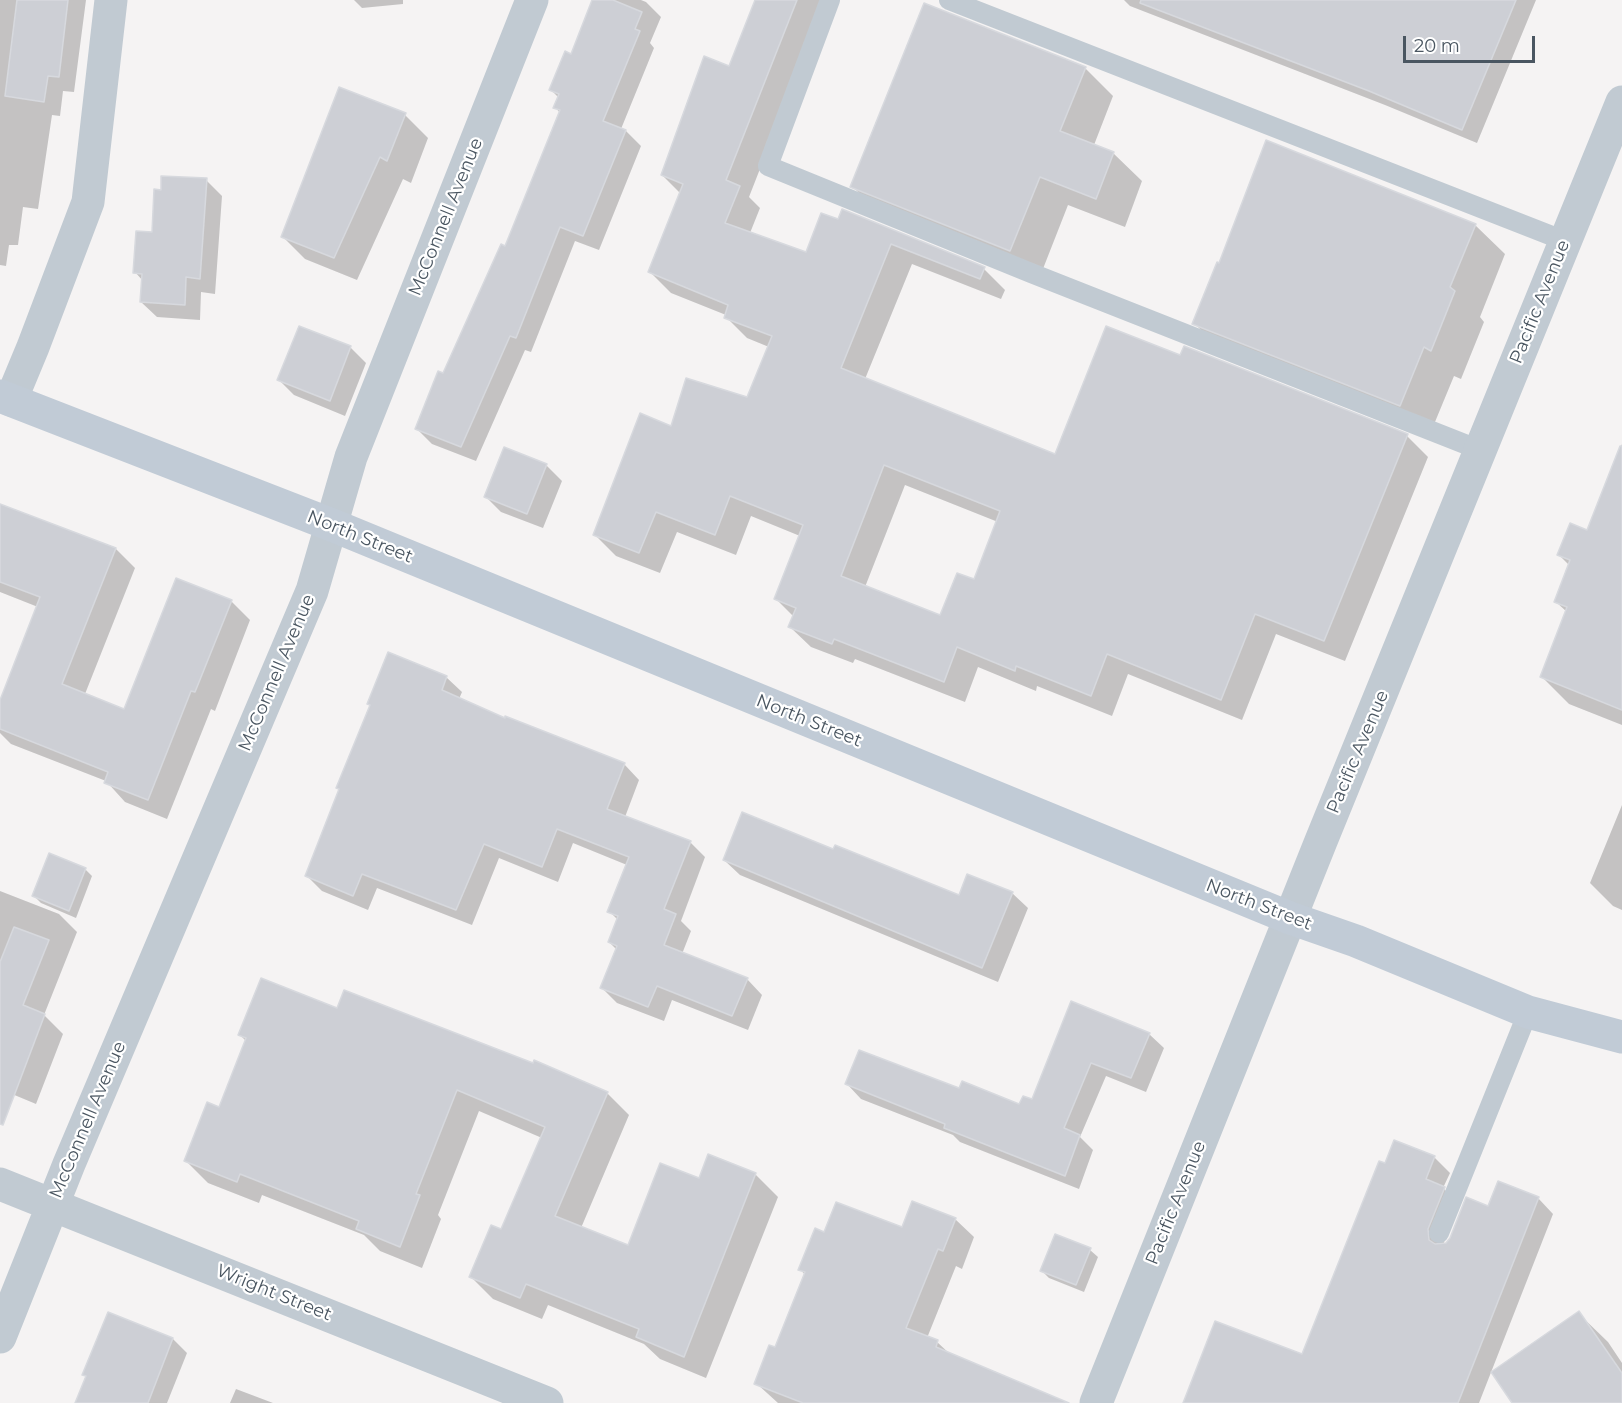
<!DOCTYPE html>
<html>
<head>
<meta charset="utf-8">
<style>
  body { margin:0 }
  #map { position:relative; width:1622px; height:1403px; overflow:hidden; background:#f5f3f3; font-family:Montserrat,sans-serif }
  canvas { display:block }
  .scale { position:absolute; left:1403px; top:36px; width:132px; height:27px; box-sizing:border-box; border:3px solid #4a5661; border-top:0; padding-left:8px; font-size:18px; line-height:21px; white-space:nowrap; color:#4a5661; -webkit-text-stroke:4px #fff; paint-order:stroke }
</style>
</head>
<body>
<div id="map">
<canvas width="1622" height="1403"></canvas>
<div class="scale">20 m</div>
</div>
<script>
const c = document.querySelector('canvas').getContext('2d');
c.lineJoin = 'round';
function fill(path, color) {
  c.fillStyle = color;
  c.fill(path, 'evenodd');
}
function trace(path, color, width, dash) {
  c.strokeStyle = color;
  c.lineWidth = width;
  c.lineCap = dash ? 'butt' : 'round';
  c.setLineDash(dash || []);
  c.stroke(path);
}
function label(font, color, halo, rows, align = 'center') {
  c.font = font + ' Montserrat,sans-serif';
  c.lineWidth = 4.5;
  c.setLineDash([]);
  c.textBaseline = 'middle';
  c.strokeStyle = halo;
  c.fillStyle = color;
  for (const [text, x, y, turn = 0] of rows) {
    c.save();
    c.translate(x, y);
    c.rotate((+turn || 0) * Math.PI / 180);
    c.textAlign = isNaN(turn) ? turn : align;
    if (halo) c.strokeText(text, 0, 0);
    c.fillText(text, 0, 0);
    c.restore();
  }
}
fill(new Path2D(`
  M0,0H86L74,92L63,91L60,116L52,115L38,209L23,207L18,245H9L6,266L0,265Z
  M354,0H403V4L362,8Z
  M593,0H641L646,2L661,17L650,43L654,48L621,129L626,131L641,146L599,250L575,241L531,352L525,350L476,461L432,444L417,429L506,248L560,113L555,107L559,98L551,90L572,56Z
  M757,0H826L749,197L760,208L750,233L806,254L822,215L984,269L1005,290L1001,299L912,264L865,379L1056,455L1181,357L1407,436L1428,457L1345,661L1276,634L1242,720L1128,674L1112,716L1037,686L1036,691L978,667L965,702L855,659L853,663L811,647L790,627L794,617L776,599L800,536L751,516L736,555L677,532L660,573L616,556L595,535L672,428L748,399L769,347L747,338L726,317V315L671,293L650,272L681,194L662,175L730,68ZM905,485L998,522L975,581L941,617L865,587Z
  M1124,0H1536L1477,143L1385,105L1130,6Z
  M1085,68L1113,96L1094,145L1113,153L1142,181L1125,227L1068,205L1039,279L881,215L852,186Z
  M340,89L405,115L428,138L411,183L403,179L357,280L305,259L282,236Z
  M206,180L222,196L215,294L201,292L200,320L157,317L141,302L143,281L135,272L153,234Z
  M1475,225L1505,254L1480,317L1484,322L1461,379L1454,376L1430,434L1224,353L1194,323Z
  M350,347L366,363L345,416L294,395L279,380Z
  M1622,444V725L1569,704L1542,677L1567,612L1556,602L1570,566L1559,555L1588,531Z
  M546,465L562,481L543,528L501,512L486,497Z
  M0,505L116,549L135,568L85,694L125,711L231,601L250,620L215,711L211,709L167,819L125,802L106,781L11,744L0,733V705L38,607L0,592Z
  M446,677L462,692L459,699L505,720L624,764L639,780L625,817L690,842L705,857L681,921L691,931L682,954L747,979L762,995L748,1030L672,1000L664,1021L617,1003L602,988L617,950L609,942L618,920L609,911L627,865L573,843L558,882L499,858L472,925L377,888L368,910L322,891L307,876Z
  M1622,805V910L1613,906L1590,883Z
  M834,851L960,897L1012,893L1028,908L998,982L740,875L724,860Z
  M85,869L92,876L76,918L41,903L34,896Z
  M0,891L59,914L77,932L44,1015L63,1034L36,1104L0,1089Z
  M1072,1003L1149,1034L1164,1048L1146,1092L1106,1076L1080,1137L1093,1150L1079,1189L960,1142L953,1135L861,1099L847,1084L959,1090L1020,1106L1033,1101Z
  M338,1010L607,1093L629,1115L581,1228L629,1247L699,1180L709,1156L756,1175L778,1197L706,1378L660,1359L644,1344L548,1305L542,1319L493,1299L471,1277L502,1231L542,1138L479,1111L438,1215L441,1219L422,1268L380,1251L364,1235L262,1195L259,1203L208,1183L186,1161L220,1109L247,1042L240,1035Z
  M1434,1157L1450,1173L1443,1188L1459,1204L1443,1245L1538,1198L1553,1214L1479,1403H1184L1303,1356L1386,1165Z
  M955,1219L974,1237L962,1269L956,1266L927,1338L937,1342L950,1354L1036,1403H778L756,1383L776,1349L805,1275L800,1269L825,1234L902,1229Z
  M1056,1236L1090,1250L1098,1257L1084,1292L1049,1278L1042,1271Z
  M1578,1313L1608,1342L1622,1363V1403H1514Z
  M173,1339L187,1353L167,1403H77Z
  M236,1389L273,1403H230Z`), '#0003');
const building = new Path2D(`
  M17,0H68L59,77L48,76L44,102L5,96Z
  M592,0H613L642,12L635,29L640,31L603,121L626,130L583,236L560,227L516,338L510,336L461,447L415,429L438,371L443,373L501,244L505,246L560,110L553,108L559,94L549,90L565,51L571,54Z
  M755,0H797L726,180L740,186L725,223L806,252L821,213L838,219L842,209L985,267L980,279L891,244L841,368L1055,454L1106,326L1180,355L1184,346L1408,434L1324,641L1255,614L1221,700L1107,654L1091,696L1016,666L1015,671L957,647L944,682L834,639L832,644L788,627L796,608L774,599L803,525L730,496L715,535L656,512L639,553L593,535L640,413L671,426L686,378L747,397L772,336L724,318L728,305L648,272L683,184L661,175L704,56L729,66ZM884,465L1000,511L974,579L957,573L940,615L841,576Z
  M1141,0H1516L1462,130L1369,91L1140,3Z
  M924,3L1086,67L1060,131L1114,152L1096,199L1040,177L1010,251L850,187Z
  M339,87L406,113L387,161L380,157L334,258L281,237Z
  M1266,140L1476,224L1450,287L1455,291L1431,351L1424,347L1400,406L1192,324L1217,262L1219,263Z
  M161,176L207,178L200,279L186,277L185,305L140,302L142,274L133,273L136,231L152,232L154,189L161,190Z
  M299,326L351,346L330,401L277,380Z
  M1620,446H1622V710L1540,677L1567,607L1554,602L1570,560L1557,555L1570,523L1587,530Z
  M504,447L547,464L527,514L484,497Z
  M0,504L116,548L62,684L124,709L176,578L232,600L195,692L191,691L148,800L104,783L108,772L0,729V700L40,597L0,582Z
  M388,652L447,676L442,690L505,718V716L625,763L607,809L691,841L664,909L676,914L664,945L748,978L732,1016L657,986L648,1007L600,988L617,946L608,942L618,916L607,912L629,857L557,829L542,867L484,844L456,910L362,874L353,896L305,876L339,789L336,788L370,705L367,704Z
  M742,812L833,849L835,845L959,895L967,874L1013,892L982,968L723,860Z
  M49,853L86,868L69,911L32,896Z
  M14,927L49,940L23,1005L45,1014L3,1125L0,1124V962Z
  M261,978L337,1008L344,990L533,1063L534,1060L608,1092L555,1216L628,1245L660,1163L699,1178L708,1154L756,1173L684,1357L636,1337L639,1329L526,1284L520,1298L469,1277L491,1225L501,1229L545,1127L457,1090L416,1194L420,1195L400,1247L356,1229L359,1221L240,1174L237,1182L184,1161L207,1102L219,1107L246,1038L238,1035Z
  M1071,1001L1150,1033L1131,1078L1091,1063L1064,1128L1080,1135L1065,1176L944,1128L945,1124L845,1084L859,1050L959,1088L962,1081L1019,1104L1023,1096L1032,1099Z
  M1394,1140L1435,1156L1426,1179L1445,1187L1428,1229L1429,1240L1435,1244L1446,1243L1450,1238L1466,1197L1488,1206L1498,1181L1539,1197L1458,1403H1183L1215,1321L1302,1354L1379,1161L1385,1163Z
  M912,1201L956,1218L943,1251L938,1249L906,1328L938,1340L936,1347L1069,1403H803L754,1384L769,1345L775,1347L805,1272L798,1270L815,1228L824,1232L836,1202L902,1227Z
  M1055,1234L1091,1248L1076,1285L1040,1271Z
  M1579,1311L1622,1373V1403H1512L1491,1372Z
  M108,1312L173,1338L148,1403H75L86,1376L82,1375Z`);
fill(building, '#cdcfd5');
trace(building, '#d7d9de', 1.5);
trace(new Path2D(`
  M830,0L768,166L1031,273L1480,450
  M949,0L1565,241
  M1439,1233L1528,1012`), '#c1cad2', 20);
trace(new Path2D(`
  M11,400L33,347L88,202L111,0
  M0,1184L547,1403
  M0,1337L69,1164L312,591L351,457L532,0`), '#c1cad2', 33);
trace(new Path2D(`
  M1096,1403L1321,841L1622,102`), '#c1cad2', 33);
trace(new Path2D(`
  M0,396L332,525L1290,918L1356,941L1528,1012L1622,1037`), '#c1cbd6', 33);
label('18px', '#4a5661', '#fff', [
  ["McConnell Avenue",446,217,-68],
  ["Pacific Avenue",1540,302,-68],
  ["North Street",360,537,22],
  ["McConnell Avenue",277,673,-67],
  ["North Street",809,721,22],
  ["Pacific Avenue",1358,752,-67],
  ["North Street",1259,905,21],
  ["McConnell Avenue",88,1120,-67],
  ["Pacific Avenue",1176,1203,-68],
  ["Wright Street",274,1293,22]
]);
</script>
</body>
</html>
